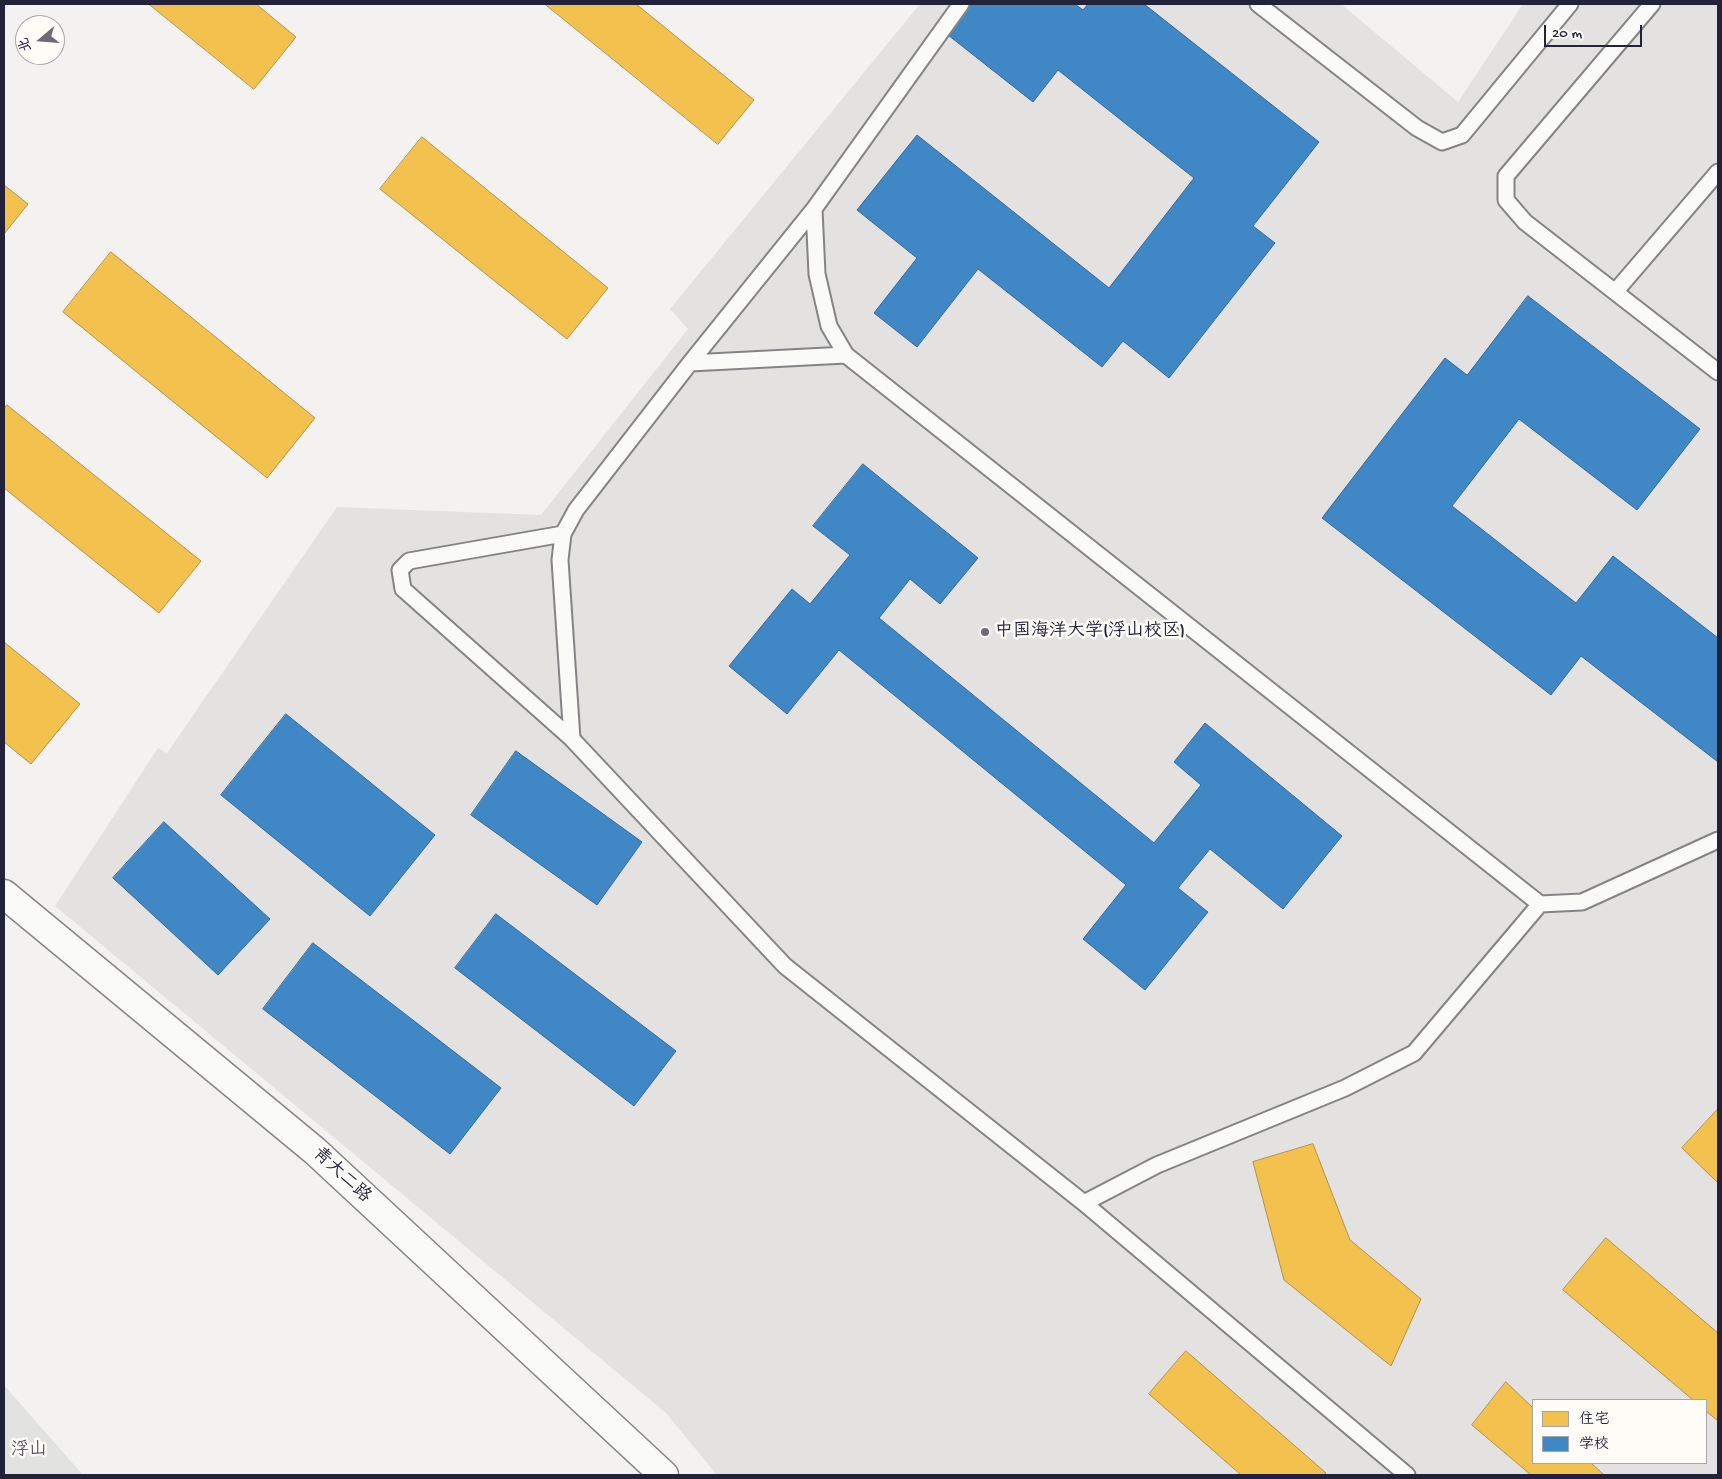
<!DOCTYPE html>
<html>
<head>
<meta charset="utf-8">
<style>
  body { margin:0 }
  #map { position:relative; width:1722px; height:1479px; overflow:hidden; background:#f3f2f0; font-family:"Gochi Hand","LXGW WenKai TC",sans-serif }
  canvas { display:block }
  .frame { position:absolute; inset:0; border:5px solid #22223b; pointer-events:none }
  .legend { position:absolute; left:1532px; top:1399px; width:175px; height:65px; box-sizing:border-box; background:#fdfcf7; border:1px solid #a5a5ac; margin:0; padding:6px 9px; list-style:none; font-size:15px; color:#22223b }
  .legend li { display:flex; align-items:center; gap:10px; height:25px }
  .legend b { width:25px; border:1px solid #a5a5ac }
  .north { position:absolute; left:15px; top:15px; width:50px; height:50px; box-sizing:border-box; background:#fdfcf7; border:1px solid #a5a5ac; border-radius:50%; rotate:252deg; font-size:14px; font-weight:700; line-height:20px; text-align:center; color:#22223b }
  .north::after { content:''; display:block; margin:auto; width:18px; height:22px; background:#6b6b7a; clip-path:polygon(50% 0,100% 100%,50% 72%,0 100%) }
  .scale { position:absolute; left:1544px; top:25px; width:98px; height:22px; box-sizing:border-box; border:2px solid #22223b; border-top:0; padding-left:6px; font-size:15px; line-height:18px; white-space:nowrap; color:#22223b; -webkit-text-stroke:4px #fdfcf7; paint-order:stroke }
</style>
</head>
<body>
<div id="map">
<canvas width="1722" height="1479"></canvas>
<div class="frame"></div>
<ul class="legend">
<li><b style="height:14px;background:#f2c14e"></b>住宅</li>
<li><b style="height:14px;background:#3f88c5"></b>学校</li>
</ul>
<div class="north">北</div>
<div class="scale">20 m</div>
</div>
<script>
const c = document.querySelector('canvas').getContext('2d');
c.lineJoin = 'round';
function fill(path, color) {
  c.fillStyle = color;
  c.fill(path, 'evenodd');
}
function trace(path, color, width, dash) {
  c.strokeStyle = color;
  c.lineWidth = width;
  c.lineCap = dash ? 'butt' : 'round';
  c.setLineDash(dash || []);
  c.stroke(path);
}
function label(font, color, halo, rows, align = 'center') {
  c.font = font + ' "Gochi Hand","LXGW WenKai TC",sans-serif';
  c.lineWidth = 5;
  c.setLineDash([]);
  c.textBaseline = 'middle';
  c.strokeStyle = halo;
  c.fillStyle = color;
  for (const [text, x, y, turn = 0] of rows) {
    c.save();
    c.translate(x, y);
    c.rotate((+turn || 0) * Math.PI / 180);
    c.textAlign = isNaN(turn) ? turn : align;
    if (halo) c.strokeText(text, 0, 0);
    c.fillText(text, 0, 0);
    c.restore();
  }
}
fill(new Path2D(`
  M920,4H1341L1458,102L1523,4H1718V1475H717L666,1413L55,906L158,748L167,753L337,507L541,515L688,329L670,309ZM1533,1400H1706V1463H1533Z`), '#e3e2e1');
fill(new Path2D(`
  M4,1385L83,1475H4Z`), '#e2e2e1');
const homes = new Path2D(`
  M149,4H256L296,37L254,89Z
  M545,4H636L754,100L718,144Z
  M422,137L608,288L567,339L380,189Z
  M4,185L28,204L4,234Z
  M111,252L315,418L267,478L63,312Z
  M7,405L201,561L159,613L4,488V409Z
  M4,642L80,704L31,764L4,742Z
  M1718,1109V1183L1682,1148Z
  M1313,1144L1350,1240L1421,1299L1391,1366L1284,1280L1253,1162Z
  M1606,1238L1718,1333V1421L1706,1411V1400H1693L1563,1290Z
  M1186,1351L1326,1473L1323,1475H1241L1149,1394Z
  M1506,1382L1533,1408V1463H1591L1604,1475H1531L1472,1425Z`);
fill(homes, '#f2c14e');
trace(homes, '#b49148', 1);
const schools = new Path2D(`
  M965,4H1075L1083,10L1088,4H1144L1319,142L1253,226L1275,243L1169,378L1123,341L1102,367L978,269L917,347L874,313L917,258L857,210L917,135L1109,288L1194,178L1058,70L1033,102L943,31Z
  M1528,296L1700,429L1637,510L1519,419L1452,506L1576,603L1613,556L1718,638V762L1581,656L1551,695L1322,518L1445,358L1467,375Z
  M863,464L978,558L940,604L910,579L879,618L1154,843L1201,785L1174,762L1205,723L1342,836L1283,909L1210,849L1178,888L1208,912L1145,990L1083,939L1126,885L839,650L787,714L729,666L792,589L810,604L850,555L813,526Z
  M286,714L435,835L370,916L221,795Z
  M516,751L642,842L597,905L471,815Z
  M164,822L270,919L218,975L113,878Z
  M496,914L676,1051L634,1106L455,968Z
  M313,943L501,1088L450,1154L263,1009Z`);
fill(schools, '#3f88c5');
trace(schools, '#36699c', 1);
const lane = new Path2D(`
  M961,4L814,209L817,274L829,326L846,355L1540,904L1582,902L1718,840
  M1258,4L1417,128L1442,142L1462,135L1570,4
  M1652,4L1506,176V200L1525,222L1718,372
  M1615,292L1718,172
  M690,363L846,355
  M563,534L409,561L400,570L403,589L572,739L785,966L1084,1203L1407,1475
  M572,739L560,560L563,534L576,510L690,363L814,209
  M1084,1203L1157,1165L1345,1088L1414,1053L1540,904`);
const street = new Path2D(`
  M4,894L315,1151L664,1475`);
trace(lane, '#848488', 19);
trace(street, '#848488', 31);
trace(lane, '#fafaf8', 15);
trace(street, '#fafaf8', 28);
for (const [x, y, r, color] of [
  [985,632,5,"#6b6b7a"]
]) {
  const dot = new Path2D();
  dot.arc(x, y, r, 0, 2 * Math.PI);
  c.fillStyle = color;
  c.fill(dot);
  trace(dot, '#fdfcf7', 2);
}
label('18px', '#22223b', '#fdfcf7', [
  ["中国海洋大学(浮山校区)",995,632]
], 'left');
label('18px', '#22223b', '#fdfcf7', [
  ["青大二路",341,1176,43]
]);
label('18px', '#585769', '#fdfcf7', [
  ["浮山",29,1451]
]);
</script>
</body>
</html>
